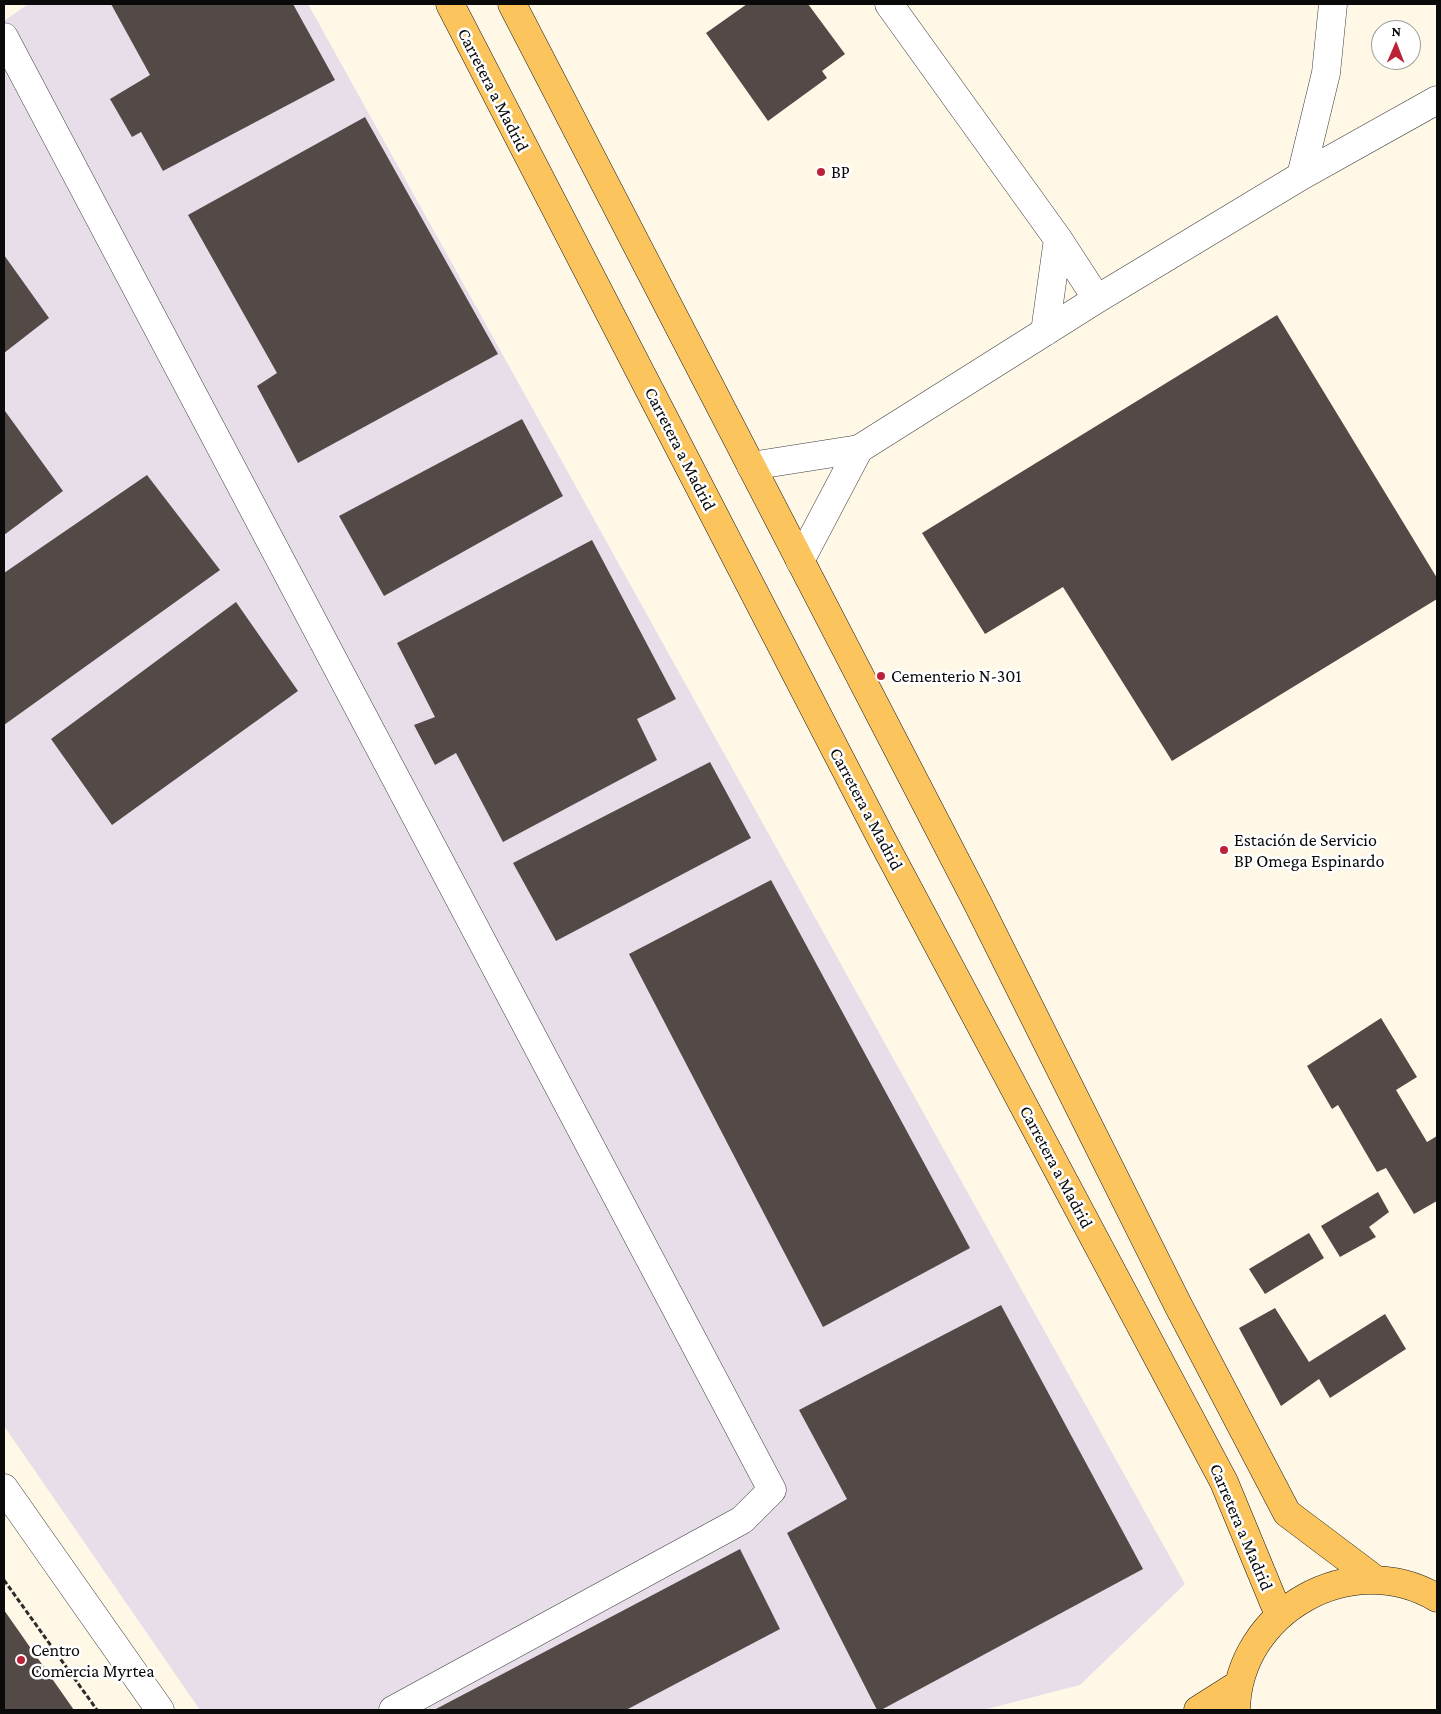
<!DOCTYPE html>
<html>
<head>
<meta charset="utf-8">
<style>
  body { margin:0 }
  #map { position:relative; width:1441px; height:1714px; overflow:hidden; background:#fff8e7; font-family:"Crimson Pro",serif }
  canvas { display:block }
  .frame { position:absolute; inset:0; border:5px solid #0a0a0a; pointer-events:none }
  .north { position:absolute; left:1371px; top:20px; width:50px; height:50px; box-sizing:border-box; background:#fff; border:1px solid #9d9d9d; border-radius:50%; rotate:1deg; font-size:14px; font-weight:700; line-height:20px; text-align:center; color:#0a0a0a }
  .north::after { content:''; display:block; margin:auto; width:18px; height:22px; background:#bb2238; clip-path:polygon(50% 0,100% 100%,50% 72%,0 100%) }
</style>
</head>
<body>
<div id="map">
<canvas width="1441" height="1714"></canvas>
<div class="frame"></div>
<div class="north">N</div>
</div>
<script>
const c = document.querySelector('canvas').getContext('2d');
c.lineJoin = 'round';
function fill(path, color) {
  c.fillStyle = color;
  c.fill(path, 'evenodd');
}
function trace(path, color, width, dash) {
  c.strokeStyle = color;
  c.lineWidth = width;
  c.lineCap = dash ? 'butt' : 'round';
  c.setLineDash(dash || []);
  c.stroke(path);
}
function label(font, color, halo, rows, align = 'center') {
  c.font = font + ' "Crimson Pro",serif';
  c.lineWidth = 5;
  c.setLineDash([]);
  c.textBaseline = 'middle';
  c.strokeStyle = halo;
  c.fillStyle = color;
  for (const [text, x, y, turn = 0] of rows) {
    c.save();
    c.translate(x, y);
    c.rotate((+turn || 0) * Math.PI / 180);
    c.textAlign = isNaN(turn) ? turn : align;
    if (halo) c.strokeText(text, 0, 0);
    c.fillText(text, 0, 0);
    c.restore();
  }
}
fill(new Path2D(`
  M28,4H308L1185,1584L1080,1685L983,1710H200L4,1426V21Z`), '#e7deea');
fill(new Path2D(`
  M111,4H293L335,80L163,171L141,132L132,137L110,99L150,75Z
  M747,4H808L845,54L822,71L827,78L768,121L706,33Z
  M365,117L498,354L298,463L257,386L277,373L188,215Z
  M4,255L49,318L4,353Z
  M1277,315L1437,578V599L1172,761L1063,587L985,634L922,533Z
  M5,411L63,491L4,535V412Z
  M522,419L563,496L384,596L339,516Z
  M147,475L220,570L4,725V573Z
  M592,540L676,699L637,719L657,760L503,842L456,753L435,765L414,725L435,717L397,643Z
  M236,602L298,691L112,825L51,739Z
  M710,762L751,838L556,941L513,863Z
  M771,880L970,1248L823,1327L629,954Z
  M1381,1018L1417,1077L1396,1090L1427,1142L1437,1136V1201L1414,1214L1386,1168L1377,1172L1338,1105L1332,1109L1307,1066Z
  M1378,1192L1389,1212L1369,1227L1376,1237L1340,1257L1321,1226Z
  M1309,1233L1324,1258L1265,1294L1249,1269Z
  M1001,1305L1143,1569L881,1710H877L787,1533L847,1499L799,1410Z
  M1275,1308L1309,1362L1385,1314L1406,1349L1330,1398L1319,1379L1281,1406L1239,1328Z
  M740,1549L780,1629L626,1710H434Z
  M4,1610L74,1710H4Z`), '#534a47');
const minor = new Path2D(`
  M889,4L1058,239L1097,299
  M4,37L772,1490L742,1520L393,1710
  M1301,176L1326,73L1333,4
  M1045,332L1058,239
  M751,466L859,449L1097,299L1301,176L1437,100
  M800,561L859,449
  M4,1488L160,1710`);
const major = new Path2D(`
  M450,4L880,836L1224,1482L1279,1615
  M512,4L977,902L1178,1305L1287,1513L1376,1580
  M1198,1710L1239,1684
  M1236,1710C1238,1611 1351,1547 1437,1598`);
trace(minor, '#3d3d3d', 29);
trace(major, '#1b1b1b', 29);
trace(new Path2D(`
  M4,1580L97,1710`), '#2c2c2c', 3, [5, 2.5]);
trace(minor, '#fff', 28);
trace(major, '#fbc45c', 28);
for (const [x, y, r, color] of [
  [821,172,5,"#bb2238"],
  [881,676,5,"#bb2238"],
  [1224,850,5,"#bb2238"],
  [21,1660,5,"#bb2238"]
]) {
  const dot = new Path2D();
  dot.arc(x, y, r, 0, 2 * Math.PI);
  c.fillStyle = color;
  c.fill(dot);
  trace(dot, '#fff', 2);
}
label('18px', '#0a0a0a', '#fff', [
  ["Carretera a Madrid",493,90,63],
  ["Carretera a Madrid",680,449,63],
  ["Carretera a Madrid",866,809,62],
  ["Carretera a Madrid",1056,1167,62],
  ["Carretera a Madrid",1241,1527,67]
]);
label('18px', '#0a0a0a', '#fff', [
  ["BP",831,172],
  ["Cementerio N-301",891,676],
  ["Estación de Servicio",1234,840],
  ["BP Omega Espinardo",1234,861],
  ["Centro",31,1650],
  ["Comercia Myrtea",31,1671]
], 'left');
</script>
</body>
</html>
